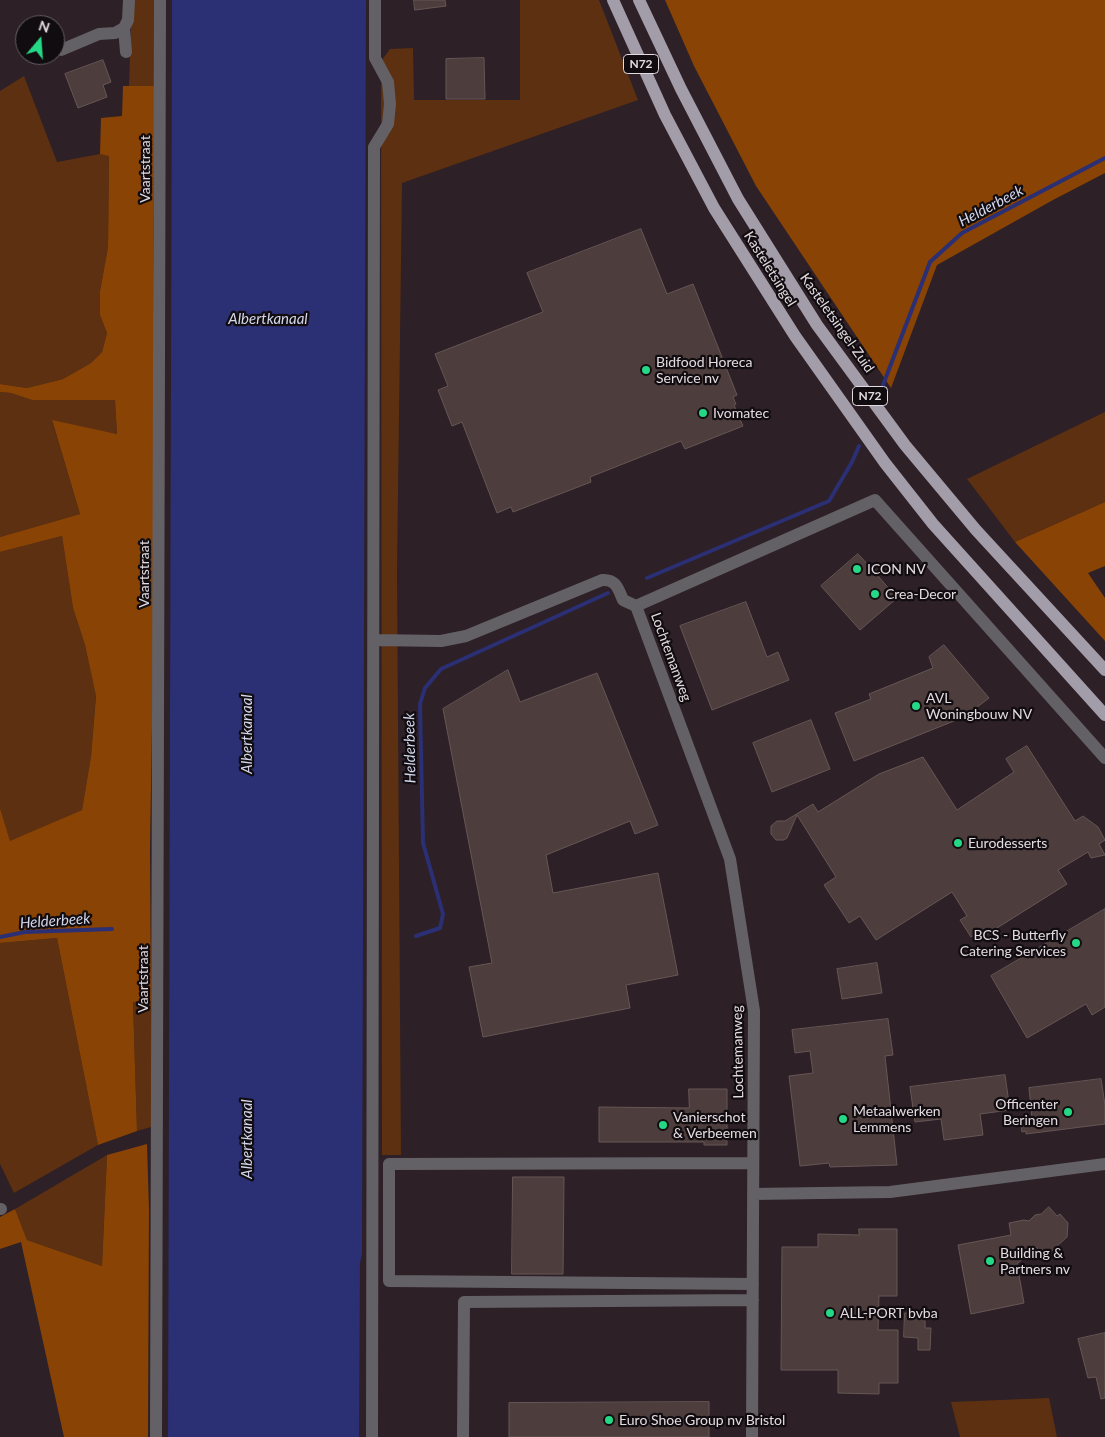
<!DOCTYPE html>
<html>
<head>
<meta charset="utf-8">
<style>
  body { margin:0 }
  #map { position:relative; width:1105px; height:1437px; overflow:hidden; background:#2d2027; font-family:Lato,sans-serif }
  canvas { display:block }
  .north { position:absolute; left:15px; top:15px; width:50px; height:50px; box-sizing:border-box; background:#110c0f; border:1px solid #655f63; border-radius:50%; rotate:18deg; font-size:14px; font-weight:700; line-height:20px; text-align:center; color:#e4dbe0 }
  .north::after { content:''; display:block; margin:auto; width:18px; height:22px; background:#25d886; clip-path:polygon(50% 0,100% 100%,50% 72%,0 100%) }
</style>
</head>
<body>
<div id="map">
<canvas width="1105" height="1437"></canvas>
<div class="north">N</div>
</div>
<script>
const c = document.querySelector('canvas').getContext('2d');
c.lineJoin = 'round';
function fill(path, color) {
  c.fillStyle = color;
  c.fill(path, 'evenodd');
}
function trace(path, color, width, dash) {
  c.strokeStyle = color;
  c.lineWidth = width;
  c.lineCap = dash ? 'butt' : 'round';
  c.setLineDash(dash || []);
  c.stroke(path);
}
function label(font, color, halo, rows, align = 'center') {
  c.font = font + ' Lato,sans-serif';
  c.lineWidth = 4.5;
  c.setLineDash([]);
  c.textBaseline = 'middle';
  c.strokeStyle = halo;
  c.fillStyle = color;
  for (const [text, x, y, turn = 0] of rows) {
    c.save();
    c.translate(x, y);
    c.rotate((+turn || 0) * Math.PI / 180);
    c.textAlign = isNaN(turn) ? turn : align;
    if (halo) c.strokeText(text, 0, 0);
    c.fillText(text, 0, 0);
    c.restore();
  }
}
fill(new Path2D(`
  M132,0H155V86H129Z
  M520,0H599L638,100L402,183L397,572L401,1155H382L381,61L390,49L413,48L414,100H520Z
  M24,76L57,162L100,154L109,155L108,247L100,291V315L107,333L102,352L91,363L63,379L27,388L0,384V91Z
  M0,392L11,393L32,400H115L117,434L52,421L80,514L0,537Z
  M1105,412V502L1015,542L967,479Z
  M62,536L73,608L85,645L96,695L91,756L82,810L10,842L0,808V552Z
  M57,938L98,1145L14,1193L0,1164V943Z
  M133,1001H151V1127L137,1131Z
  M107,1155L102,1266L27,1240L15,1209Z
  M1049,1398L1057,1437H960L951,1402Z`), '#5c3010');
fill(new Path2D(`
  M665,0H1105V173L1053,200L937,265L891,388L756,186L694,66Z
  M123,86H155L153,236L155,540L150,848L151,1001L133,1002L137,1131L98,1145L57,938L0,943V808L10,841L82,810L91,756L96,696L85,645L73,608L62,536L0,552V537L80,514L52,420L117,434L115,400H32L11,393L0,392V384L27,388L63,379L91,363L102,352L107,333L100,315V291L108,247L109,156L100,154L101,118L122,116Z
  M1105,502V566L1088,573L1105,598V641L1015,542Z
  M147,1144L149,1209L148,1437H64L21,1242L0,1249V1217L15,1209L27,1240L102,1266L107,1155Z`), '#894305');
fill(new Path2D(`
  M172,0H366L362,1254L360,1263L359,1437H168Z`), '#2b2f73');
trace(new Path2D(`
  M883,385L930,262L962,233L1105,158
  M647,578L829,501L852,462L859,446
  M416,936L440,928L443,914L423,843L420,704L425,688L441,669L608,593
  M0,937L25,932L112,929`), '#2b2f73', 4);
const building = new Path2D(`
  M414,0H445L446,6L415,10Z
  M484,58L485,99H446V59Z
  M103,60L111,82L103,85L107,97L78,108L65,74Z
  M641,229L667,294L693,284L737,395L733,397L736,404L734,405L743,426L685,449L681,441L590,477L591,482L513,512L511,507L497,513L462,422L452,426L438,390L448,386L435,354L543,312L527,273Z
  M858,554L871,568L873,567L880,574L878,576L897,598L860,630L821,586Z
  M746,602L767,657L778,652L789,680L712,710L680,626Z
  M944,645L989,698L964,717L854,761L835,713L871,699L869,694L933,668L929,657Z
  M508,670L520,702L597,673L658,825L635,834L630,821L546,855L553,893L658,873L678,975L626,985L630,1008L483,1037L469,967L492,963L443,709Z
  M811,720L830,769L772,792L753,743Z
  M1027,746L1075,821L1083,816L1098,827L1105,840L1099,844L1105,855L1091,858L1088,852L1058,870L1067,884L981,938L978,933L971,937L960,920L967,916L952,892L876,940L860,916L849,923L824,885L836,877L797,815L787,838L784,840H776L771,834V826L777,821H785L813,804L818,812L879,774L923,757L957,810L1014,772L1006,759Z
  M1105,909V1007L1092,1015L1086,1004L1027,1038L991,976Z
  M877,963L882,993L842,999L837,969Z
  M888,1019L893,1055L885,1056L897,1165L830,1167L829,1163L800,1166L789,1076L813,1073L810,1051L795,1053L792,1030Z
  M1005,1075L1010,1110L980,1114L983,1135L944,1140L941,1119L915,1122L910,1087Z
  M1101,1079L1105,1105V1124L1026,1134V1131L1022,1132L1020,1120L1032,1119L1029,1088Z
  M689,1089H727V1145H704V1142H599V1107L689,1108Z
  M513,1177H564L563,1274H512Z
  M1049,1207L1057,1216L1060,1214L1068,1223L1067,1237L1045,1257L1036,1247L1017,1264L1024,1303L971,1314L958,1245L1011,1235L1009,1223L1024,1220L1029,1221L1035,1215L1041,1214Z
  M859,1229H897V1296H879L878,1330H898V1383H879V1394L838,1393V1370H781L782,1247H818V1234L859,1235Z
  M905,1313H925V1328H931L930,1350H918V1338L904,1337Z
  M1105,1333V1398L1101,1399L1096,1377L1088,1378L1078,1339Z
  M709,1402V1437H509V1403Z`);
fill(building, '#4d3d3c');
trace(building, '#675656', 1);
trace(new Path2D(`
  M124,28L126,52
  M61,50L99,34L115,33L124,28L128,20L129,0
  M636,606L730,859L754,1011L752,1437
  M636,606L875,500L1105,758
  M374,640L441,641L466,636L602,580C616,579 618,588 623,600L636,606
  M753,1194L890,1192L1105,1164
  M0,1209H1
  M753,1284L389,1281V1164L753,1163
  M156,1437L160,0
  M372,1437L374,147L388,124L390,104L388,82L375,58V0
  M463,1437L464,1302L753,1300`), '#646166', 12);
trace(new Path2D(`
  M613,0L665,115L714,208L795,336L885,463L933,524L1105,715
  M639,0L681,89L738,199L817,325L905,445L976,530L1105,670`), '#a39ca9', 12);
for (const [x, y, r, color] of [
  [646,370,5,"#25d886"],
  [703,413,5,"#25d886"],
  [857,569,5,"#25d886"],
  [875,594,5,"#25d886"],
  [916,706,5,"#25d886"],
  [958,843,5,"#25d886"],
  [1076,943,5,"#25d886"],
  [1068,1112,5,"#25d886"],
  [843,1119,5,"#25d886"],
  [663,1125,5,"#25d886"],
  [990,1261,5,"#25d886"],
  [830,1313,5,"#25d886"],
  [609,1420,5,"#25d886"]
]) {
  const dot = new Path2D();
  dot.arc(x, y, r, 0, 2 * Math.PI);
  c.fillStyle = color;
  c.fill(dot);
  trace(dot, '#110c0f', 2);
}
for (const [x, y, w] of [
  [641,64,35],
  [870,396,35]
]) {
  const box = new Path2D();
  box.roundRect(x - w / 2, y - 9.5, w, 19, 4);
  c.fillStyle = '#110c0f';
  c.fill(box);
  trace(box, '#e4dbe0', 1);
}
label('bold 12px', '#e4dbe0', null, [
  ["N72",641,64],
  ["N72",870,396]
]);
label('14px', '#e4dbe0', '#110c0f', [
  ["Vaartstraat",145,169,-90],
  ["Kasteletsingel",770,269,58],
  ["Kasteletsingel-Zuid",837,323,55],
  ["Vaartstraat",144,574,-90],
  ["Lochtemanweg",671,657,70],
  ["Vaartstraat",143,979,-90],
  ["Lochtemanweg",738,1052,-91]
]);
label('14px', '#e4dbe0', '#110c0f', [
  ["Bidfood Horeca",656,362],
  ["Service nv",656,378],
  ["Ivomatec",713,413],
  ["ICON NV",867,569],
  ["Crea-Decor",885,594],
  ["AVL",926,698],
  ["Woningbouw NV",926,714],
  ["Eurodesserts",968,843],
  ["BCS - Butterfly",1066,935,"right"],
  ["Catering Services",1066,951,"right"],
  ["Officenter",1058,1104,"right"],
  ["Beringen",1058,1120,"right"],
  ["Metaalwerken",853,1111],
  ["Lemmens",853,1127],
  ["Vanierschot",673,1117],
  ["& Verbeemen",673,1133],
  ["Building &",1000,1253],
  ["Partners nv",1000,1269],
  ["ALL-PORT bvba",840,1313],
  ["Euro Shoe Group nv Bristol",619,1420]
], 'left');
label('italic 15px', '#d3d7ec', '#110c0f', [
  ["Helderbeek",991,206,-28],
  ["Albertkanaal",268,319],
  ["Albertkanaal",247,734,-90],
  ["Helderbeek",410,748,-91],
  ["Helderbeek",55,921,-4],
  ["Albertkanaal",247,1139,-90]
]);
</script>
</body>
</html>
